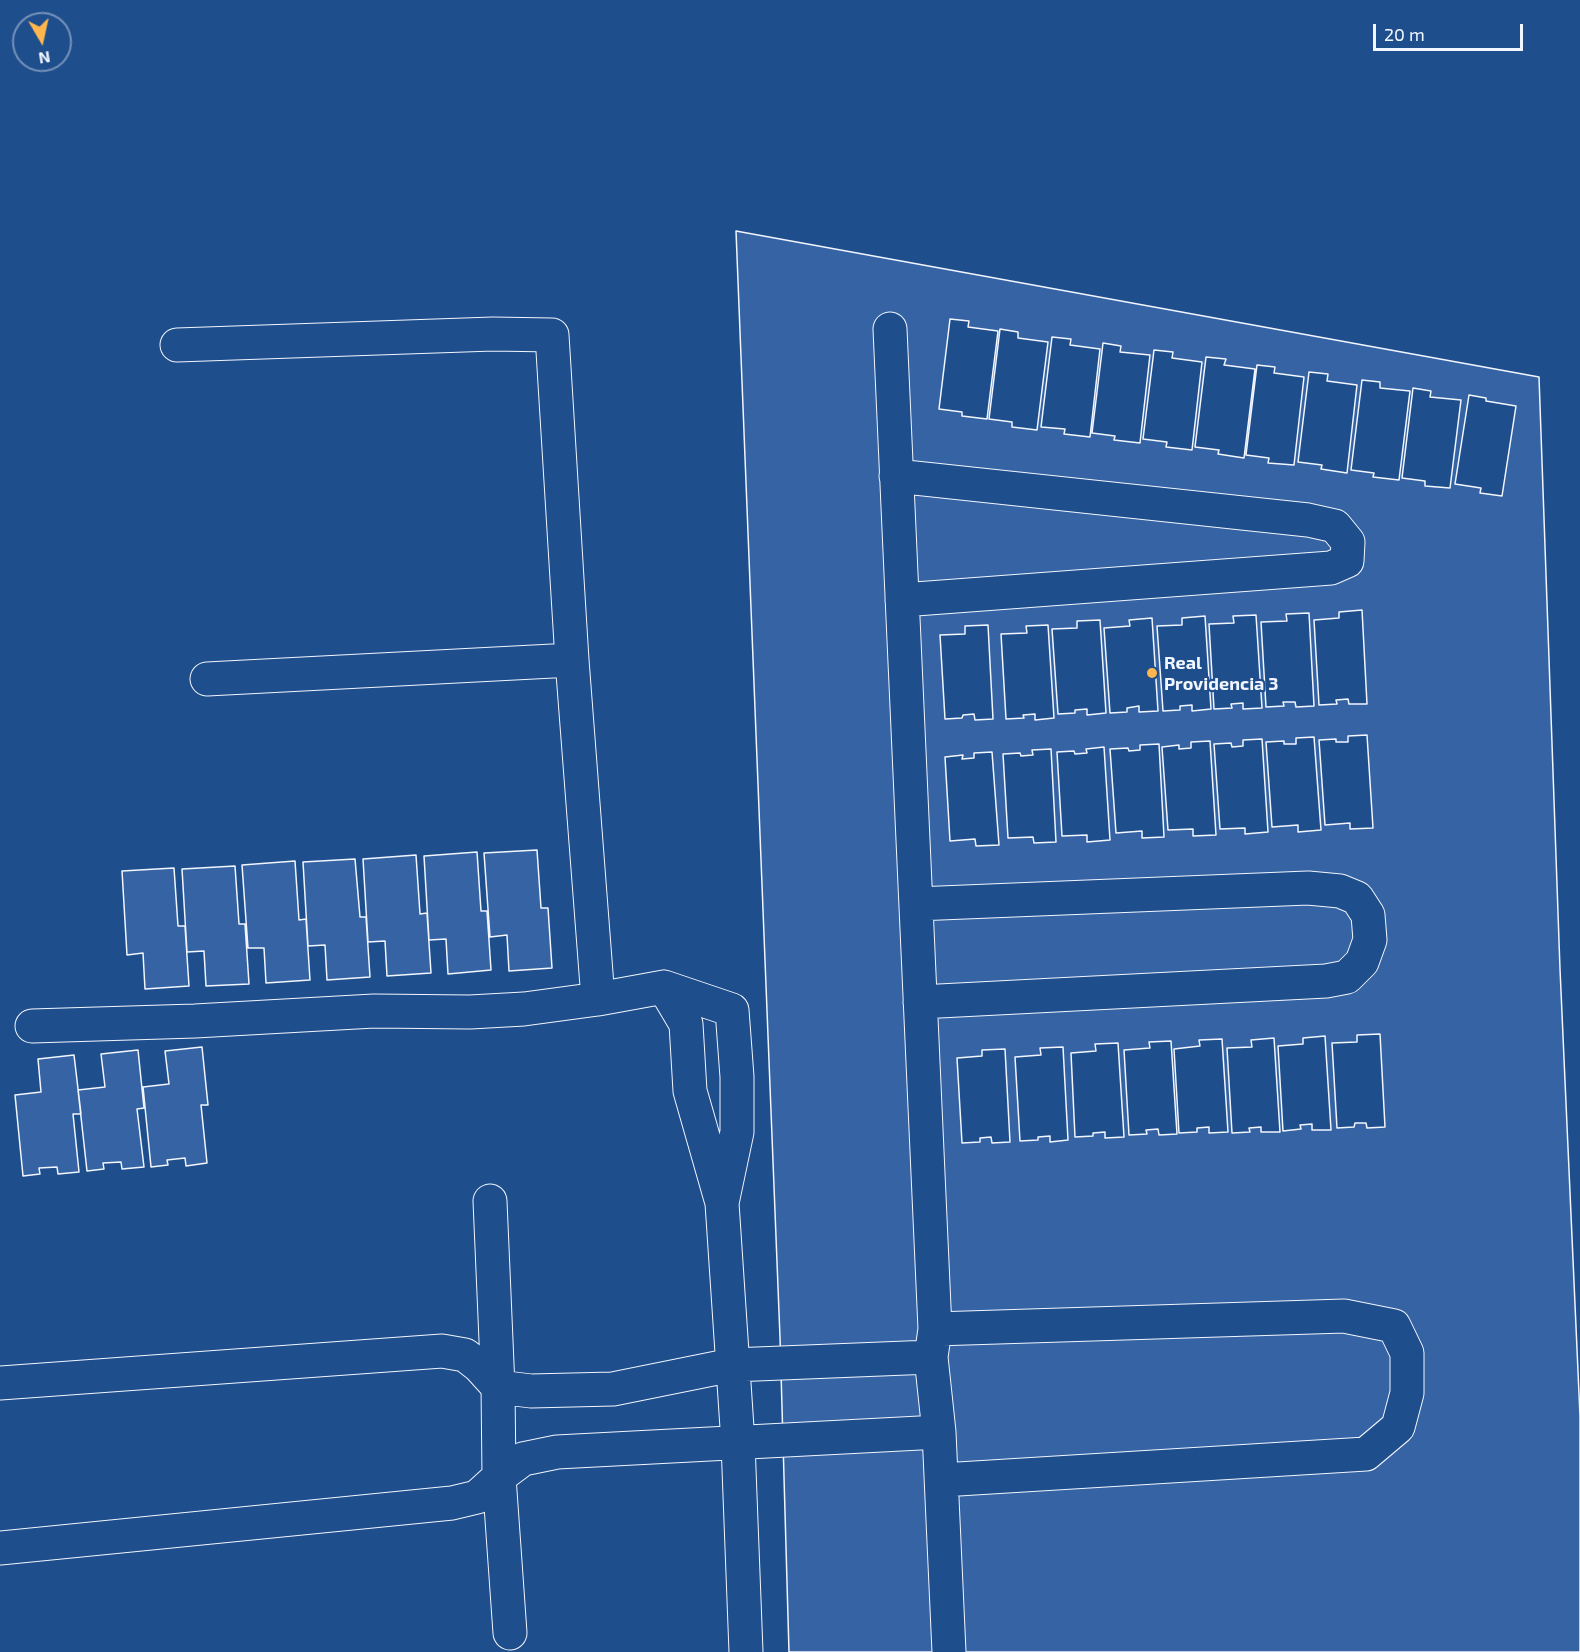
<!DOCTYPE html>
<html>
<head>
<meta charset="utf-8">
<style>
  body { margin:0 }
  #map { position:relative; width:1580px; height:1652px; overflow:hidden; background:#1f4e8c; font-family:"Exo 2",sans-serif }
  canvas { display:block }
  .north { position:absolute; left:12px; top:12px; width:60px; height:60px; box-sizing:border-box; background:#1f4e8c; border:2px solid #7391ba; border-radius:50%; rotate:171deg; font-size:16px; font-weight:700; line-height:24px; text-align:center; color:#f2f6ff }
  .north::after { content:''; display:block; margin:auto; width:21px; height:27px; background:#ffb74d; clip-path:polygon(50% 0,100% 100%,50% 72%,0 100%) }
  .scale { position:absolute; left:1373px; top:24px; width:150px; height:27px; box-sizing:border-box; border:3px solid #f2f6ff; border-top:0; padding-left:8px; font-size:18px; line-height:21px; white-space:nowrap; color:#f2f6ff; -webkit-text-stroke:4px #1f4e8c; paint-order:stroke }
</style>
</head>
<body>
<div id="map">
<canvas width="1580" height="1652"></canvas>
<div class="north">N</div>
<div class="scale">20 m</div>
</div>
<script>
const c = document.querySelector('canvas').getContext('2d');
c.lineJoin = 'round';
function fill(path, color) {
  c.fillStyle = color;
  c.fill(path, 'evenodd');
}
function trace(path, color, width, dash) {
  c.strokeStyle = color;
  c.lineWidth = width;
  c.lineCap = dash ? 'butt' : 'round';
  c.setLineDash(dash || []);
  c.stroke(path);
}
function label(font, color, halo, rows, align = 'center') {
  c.font = font + ' "Exo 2",sans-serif';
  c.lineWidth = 4.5;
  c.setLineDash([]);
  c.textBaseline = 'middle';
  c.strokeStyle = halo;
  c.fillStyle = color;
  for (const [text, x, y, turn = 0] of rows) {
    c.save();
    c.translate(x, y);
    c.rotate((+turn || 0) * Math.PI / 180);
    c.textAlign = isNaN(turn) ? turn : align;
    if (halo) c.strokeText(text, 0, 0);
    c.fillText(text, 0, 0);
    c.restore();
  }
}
const building = new Path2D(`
  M736,231L1539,377L1560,969L1580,1416V1652H789L780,1337Z
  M950,319L969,321L968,327L998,331L987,419L962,416V412L939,409Z
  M1000,329L1018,332V338L1048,342L1037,430L1012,427V422L989,419Z
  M1052,337L1071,339L1070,345L1100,349L1090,437L1064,434L1065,429L1041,427Z
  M1103,343L1121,346L1120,352L1150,355L1140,443L1114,440L1115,436L1092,433Z
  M1154,350L1173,352L1172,358L1202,362L1192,450L1166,447L1167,442L1143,439Z
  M1206,357L1226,359L1224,365L1255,369L1244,458L1218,454L1219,450L1195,447Z
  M1257,365L1275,367L1274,373L1304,377L1294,465L1268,463L1269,458L1246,455Z
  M1309,372L1328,374L1327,381L1357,385L1347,473L1321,469L1322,465L1298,462Z
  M1362,380L1380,382V388L1410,391L1399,480L1373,477L1374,473L1351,470Z
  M1413,388L1431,391L1430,397L1461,400L1450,488L1425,486V481L1402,478Z
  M1469,395L1486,398V401L1516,406L1502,496L1480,493L1481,488L1455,484Z
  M1362,610L1367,704H1349L1348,699L1336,700L1337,704L1319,705L1314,620L1339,618V612Z
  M1309,613L1314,706L1296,707L1295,702H1283L1284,706L1266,707L1261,622L1287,621L1286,614Z
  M1256,615L1262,708L1243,709V703L1231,704L1232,708L1214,709L1209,624L1234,623L1233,616Z
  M1205,616L1211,709L1192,711V705L1180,706V710L1163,711L1157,626L1182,625V618Z
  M1152,618L1158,711L1139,712V706L1127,708V712L1110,713L1104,628L1130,626L1129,620Z
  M1100,620L1106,713L1087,715V709L1075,710V713L1058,714L1052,629L1077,628V621Z
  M988,625L993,719L975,720L974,714L963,715L962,718L945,719L940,635L965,634V626Z
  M1048,625L1054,718L1035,720V714L1023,715L1024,718L1006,719L1001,634L1027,633L1026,626Z
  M1367,735L1373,828L1350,829V823L1325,825L1319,740L1336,739V742H1348V736Z
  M1314,737L1321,830L1298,832V825L1272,827L1266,742L1284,741V744H1296V738Z
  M1262,739L1268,832L1245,834V828L1220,829L1214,744L1231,743L1232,747L1243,746V740Z
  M1210,741L1216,835L1193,836V829L1168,830L1162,747L1179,745V749L1191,748V742Z
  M1159,744L1164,837L1142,838V831L1116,833L1110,749L1128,748L1129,751L1140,750V745Z
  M1104,747L1110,840L1087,842V835L1062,836L1057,752L1074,751L1075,754L1087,753L1086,749Z
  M1051,749L1056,842L1034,843L1033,837L1008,838L1003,754L1020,753L1021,756L1033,755L1032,750Z
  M992,752L999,845L976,846L975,839L950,841L945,757L963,755L962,759L974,758V753Z
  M537,850L541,908H548L552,968L509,971L507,935L490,937L484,853Z
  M477,852L481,911H487L491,970L448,974L446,939L429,940L424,856Z
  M416,855L420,914L427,913L431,973L387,976L385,941L368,942L363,859Z
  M355,859L360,917H366L370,977L327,980L325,945L308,946L303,862Z
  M295,861L299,920L306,919L310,980L266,983L264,948H248L242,865Z
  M235,866L239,924H245L249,984L206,986L204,951L187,952L182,869Z
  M174,868L178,926H185L189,986L145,989L143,953L127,955L122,871Z
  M1380,1034L1385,1127L1367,1128L1366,1123H1355L1354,1127L1337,1128L1332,1043L1357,1042V1035Z
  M1325,1036L1331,1130H1312V1124L1300,1125L1301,1129L1283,1131L1278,1046L1303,1044V1038Z
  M1274,1038L1280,1132H1261V1127L1249,1128L1250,1132L1232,1133L1227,1048L1252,1047L1251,1040Z
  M1222,1039L1228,1132L1209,1133V1127L1197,1128V1132L1179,1133L1174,1049L1200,1046L1199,1040Z
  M1171,1041L1177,1134L1159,1135L1158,1129L1146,1130L1147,1134L1129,1135L1124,1050L1150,1048L1149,1042Z
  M1118,1043L1124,1137L1105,1138V1132L1093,1133V1136L1075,1137L1071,1053L1096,1051L1095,1044Z
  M202,1047L208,1105H201L207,1163L186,1166L185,1158L167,1160L168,1165L151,1167L143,1087L169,1084L165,1051Z
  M1063,1047L1068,1140L1050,1142V1136L1038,1137V1140L1020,1141L1015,1057L1041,1055L1040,1048Z
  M1005,1049L1010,1142L992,1143L991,1137L980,1138V1142L962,1143L957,1058L982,1056V1050Z
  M138,1050L144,1108L137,1109L144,1167L122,1169L121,1162L103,1163L104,1169L87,1171L78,1090L105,1087L101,1054Z
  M74,1055L81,1114H73L79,1172L58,1174L57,1167L39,1168L40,1174L23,1176L15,1095L41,1092L38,1059Z`);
fill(building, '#3563a3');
trace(building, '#f2f6ff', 1.5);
const street = new Path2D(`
  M890,329L935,1329L931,1357L939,1432L949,1652
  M177,345L493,334L552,335L572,660L598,999
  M896,476L1308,520L1335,526L1348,542L1347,561L1331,568L902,600
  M207,679L572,660
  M916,904L1308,888L1340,891L1357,898L1368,915L1370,940L1362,962L1347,977L1326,981L920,1002
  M664,987L686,1024L690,1091L722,1203L738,1443L746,1652
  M32,1026L195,1021L374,1011L470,1012L524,1009L598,999L664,987L732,1010L737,1077V1132L722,1203
  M490,1201L498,1387L499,1477L510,1633
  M935,1329L1344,1316L1394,1326L1407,1353V1393L1398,1427L1366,1454L942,1480
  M0,1383L442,1351L465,1355L479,1366L498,1387L531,1391L613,1389L732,1365L931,1357
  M0,1548L452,1503L477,1497L499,1477L523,1459L557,1452L939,1432`);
trace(street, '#f2f6ff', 35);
trace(street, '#1f4e8c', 33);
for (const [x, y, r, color] of [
  [1152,673,6,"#ffb74d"]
]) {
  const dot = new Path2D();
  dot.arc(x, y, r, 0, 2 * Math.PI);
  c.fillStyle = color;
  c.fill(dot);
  trace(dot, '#1f4e8c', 2);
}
label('bold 18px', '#f2f6ff', '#1f4e8c', [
  ["Real",1164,663],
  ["Providencia 3",1164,684]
], 'left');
</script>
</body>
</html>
